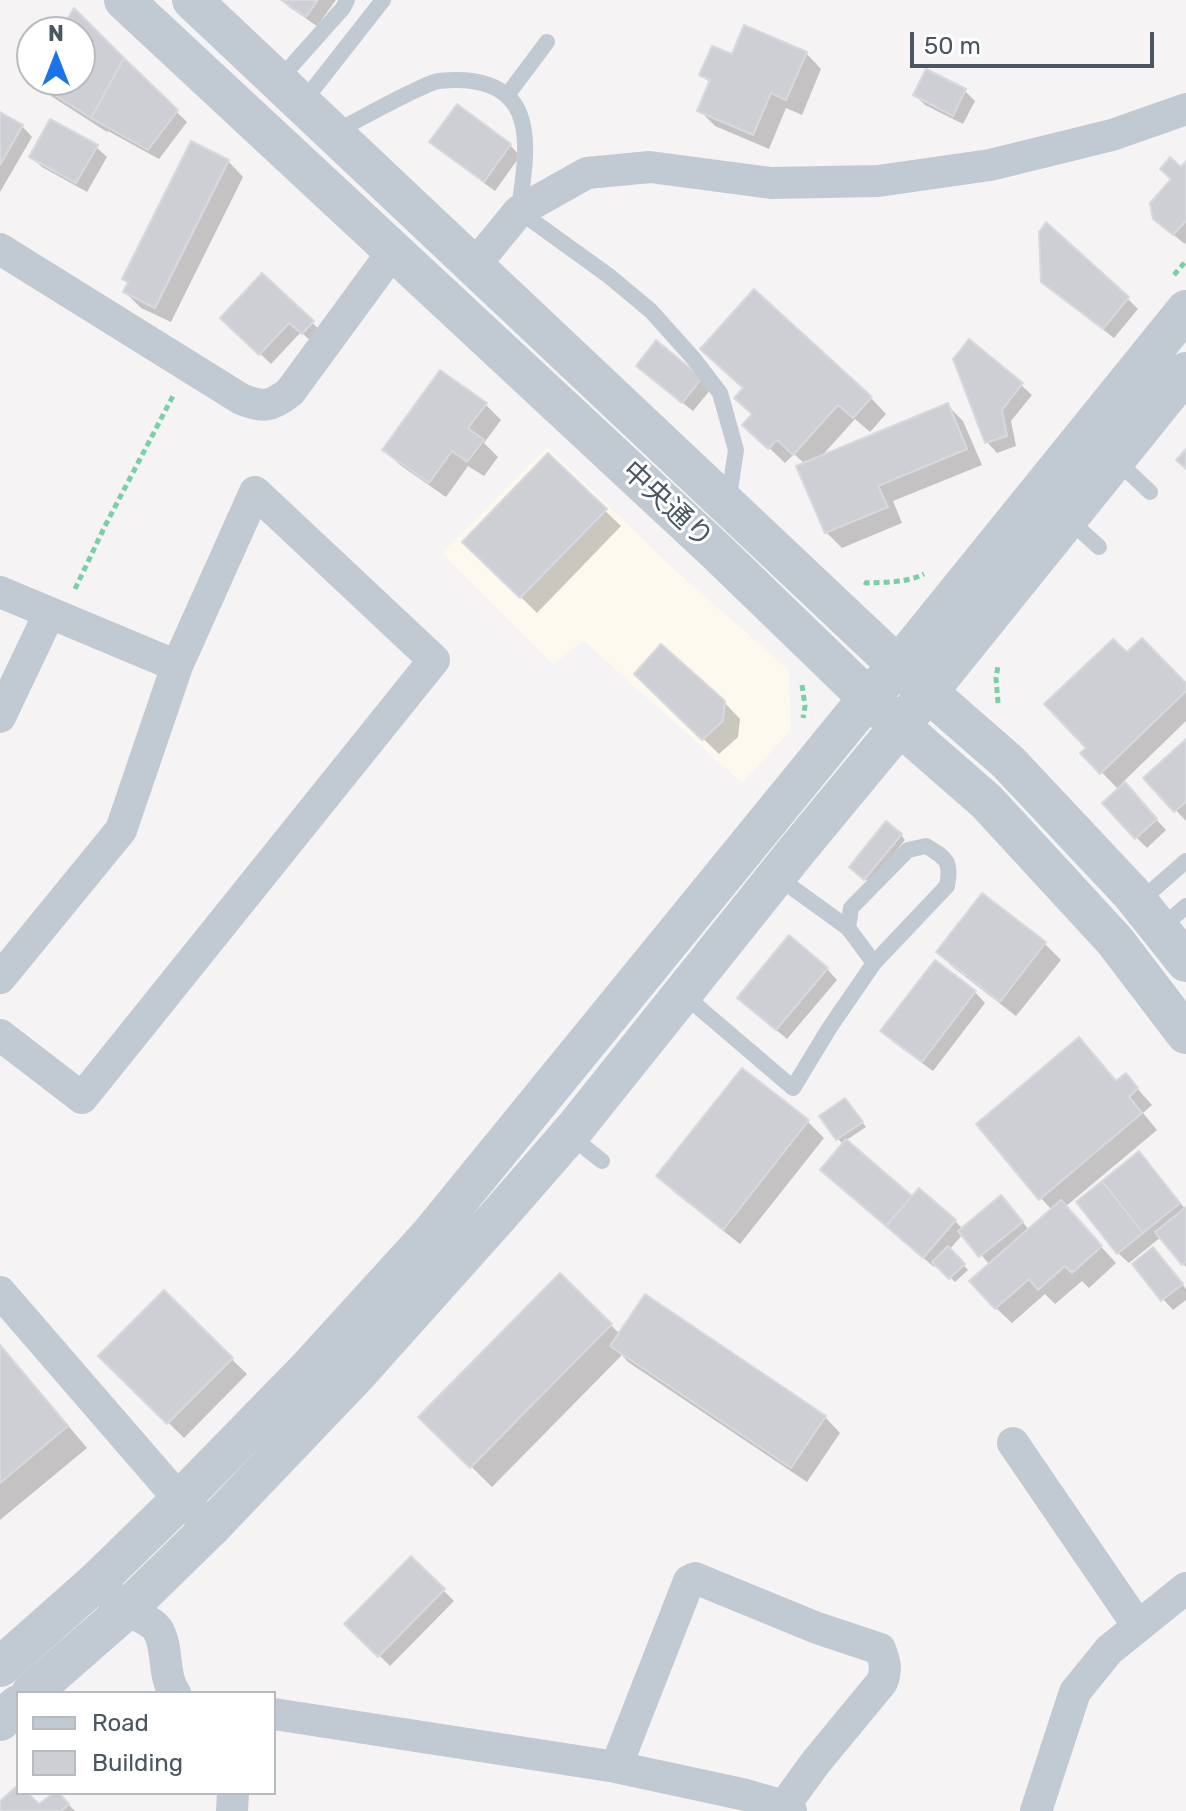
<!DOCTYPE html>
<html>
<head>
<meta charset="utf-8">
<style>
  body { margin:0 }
  #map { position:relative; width:1186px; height:1811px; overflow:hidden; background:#f5f3f3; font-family:Rubik,sans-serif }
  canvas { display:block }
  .legend { position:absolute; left:16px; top:1691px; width:260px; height:104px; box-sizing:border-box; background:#fff; border:2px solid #b7bbc0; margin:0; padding:10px 14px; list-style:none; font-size:24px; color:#4a5661 }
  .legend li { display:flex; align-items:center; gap:16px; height:40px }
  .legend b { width:40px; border:2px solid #b7bbc0 }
  .north { position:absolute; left:16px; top:16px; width:80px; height:80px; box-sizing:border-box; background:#fff; border:2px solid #b7bbc0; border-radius:50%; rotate:0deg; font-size:22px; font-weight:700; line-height:32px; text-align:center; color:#4a5661 }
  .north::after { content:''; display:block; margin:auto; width:28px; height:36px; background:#1a73e8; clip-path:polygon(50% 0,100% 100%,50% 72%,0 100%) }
  .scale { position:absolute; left:910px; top:32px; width:244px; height:36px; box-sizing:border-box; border:4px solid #4a5661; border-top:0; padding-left:10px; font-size:24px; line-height:28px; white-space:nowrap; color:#4a5661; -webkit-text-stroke:6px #fff; paint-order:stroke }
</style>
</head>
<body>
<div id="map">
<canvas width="1186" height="1811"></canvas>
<ul class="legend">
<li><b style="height:10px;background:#c1cad2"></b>Road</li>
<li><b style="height:22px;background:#cdcfd5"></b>Building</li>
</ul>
<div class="north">N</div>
<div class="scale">50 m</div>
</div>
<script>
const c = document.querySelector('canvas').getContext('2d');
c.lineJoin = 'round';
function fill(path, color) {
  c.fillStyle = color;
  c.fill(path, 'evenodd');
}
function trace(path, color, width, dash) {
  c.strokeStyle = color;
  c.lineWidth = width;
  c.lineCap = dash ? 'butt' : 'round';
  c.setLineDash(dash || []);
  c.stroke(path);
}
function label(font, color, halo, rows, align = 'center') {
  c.font = font + ' Rubik,"Noto Sans JP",sans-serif';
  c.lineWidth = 6;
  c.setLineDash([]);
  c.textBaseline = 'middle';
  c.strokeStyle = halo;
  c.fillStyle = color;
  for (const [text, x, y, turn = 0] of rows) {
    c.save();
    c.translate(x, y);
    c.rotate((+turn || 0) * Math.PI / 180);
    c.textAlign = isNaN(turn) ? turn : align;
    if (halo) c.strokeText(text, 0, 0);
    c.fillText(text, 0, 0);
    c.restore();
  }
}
fill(new Path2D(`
  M547,447L676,571L789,670L791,730L742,783L584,641L553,664L442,553Z`), '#fdf9ef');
fill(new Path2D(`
  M282,0H336L317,26L289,7Z
  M74,11L187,122L159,159L108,131L107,132L51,96L35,81L80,80V32H62Z
  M806,53L821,69L802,115L786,108L769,149L715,126L699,110L711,84L701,74L733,57Z
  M965,91L975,101L963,124L925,105L915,95Z
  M457,107L510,145L520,156L495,191L442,152L432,142Z
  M0,114L22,126L32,137L0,192Z
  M96,147L107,157L87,192L42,167L31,157Z
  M228,161L243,177L171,322L141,308L125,292L130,283Z
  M1186,164V242L1185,244L1166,229L1182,169Z
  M263,276L323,333L313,343L301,332L271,364L223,318Z
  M1043,281L1127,298L1138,309L1114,338L1054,292Z
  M657,343L711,389L693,411L649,376Z
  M955,360L1021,385L1032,395L1011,421L1016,446L997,453L987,442Z
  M871,398L886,414L870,432L855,419L820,458L947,405L963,421L982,465L893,501L902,523L842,548L826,532L805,464L794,454L785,463L761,440L754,415Z
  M485,404L501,420L484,443L498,457L484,476L468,466L446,497L400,465L385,450Z
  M548,456L621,526L537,613L465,542Z
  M1127,655L1186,685V721L1122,783L1166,830L1147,848L1136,837L1119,790L1083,753L1089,748Z
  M637,674L724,702L740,719L738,737L719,754Z
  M1186,742V821L1146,778Z
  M901,835L905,840L870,883L856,871Z
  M983,895L1045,944L1061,960L1016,1016L954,968L938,952Z
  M827,969L837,980L787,1039L750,1008Z
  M975,992L985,1003L933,1071L893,1042L883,1031Z
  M743,1071L808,1122L824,1138L740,1244L674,1192L659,1176Z
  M1126,1076L1152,1105L1143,1113L1157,1130L1065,1207L1116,1263L1089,1288L1082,1281L1055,1304L1045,1294L1012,1323L996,1308L990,1265L963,1234L949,1250L968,1270L955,1282L937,1264L934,1267L833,1180L844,1145L838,1139L849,1105L866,1127L845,1141L912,1199L955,1221L963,1229L1011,1208L1029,1230L1052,1210L1041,1198L1117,1083Z
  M1149,1164L1186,1210V1267L1161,1237L1129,1263L1118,1253Z
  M1163,1260L1186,1289V1300L1173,1310L1163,1299Z
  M560,1276L620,1334L825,1417L840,1433L807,1482L628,1362L622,1355L492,1487L421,1417Z
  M164,1293L247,1374L184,1438L101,1356Z
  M0,1345L87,1448L0,1520Z
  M411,1558L454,1601L390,1666L347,1624Z
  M18,1788V1793H26L39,1806L57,1793L75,1811H0V1803Z`), '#0003');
const building = new Path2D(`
  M281,0H318L306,17Z
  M74,8L124,58L91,118L33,81L80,80V32H60Z
  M744,25L807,52L786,100L771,93L753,135L697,111L710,80L699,75L712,46L732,54Z
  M124,58L178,110L148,150L91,118Z
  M926,69L966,89L953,116L913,95Z
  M457,104L511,144L484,182L429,142Z
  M0,112L23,125L0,165Z
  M50,119L98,145L76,183L29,157Z
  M191,141L229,160L155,308L123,292L128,282L122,279Z
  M1170,157L1181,167L1186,161V221L1173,235L1153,219L1150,203L1171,179L1160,169Z
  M1046,222L1129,297L1103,329L1041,282L1039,232Z
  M262,273L314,321L302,334L289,323L259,355L220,318Z
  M754,289L872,397L853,418L838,405L793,455L777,440L768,449L742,425L752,414L734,398L743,388L700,349Z
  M969,339L1023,383L1002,410L1007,436L985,443L953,359Z
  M656,340L702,378L682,403L636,366Z
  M440,370L487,403L468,428L484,440L467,462L452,451L429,483L382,450Z
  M948,403L967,449L878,486L888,507L825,533L796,466Z
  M1186,449V469L1176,460Z
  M548,453L607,509L520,598L462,542Z
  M1142,638L1186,683V691L1100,774L1080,753L1086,748L1044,704L1113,639L1127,652Z
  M661,644L725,701L723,721L702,740L634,674Z
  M1186,739V802L1174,812L1143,778Z
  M1125,782L1157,819L1135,839L1102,803Z
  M886,821L902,834L864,880L849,867Z
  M982,893L1046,942L1000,1002L936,952Z
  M789,935L828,968L776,1030L737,998Z
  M935,960L976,991L922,1062L880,1031Z
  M1079,1037L1116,1081L1126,1073L1138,1088L1129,1097L1142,1113L1039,1200L976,1124Z
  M742,1068L809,1120L723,1230L656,1176Z
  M845,1098L863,1122L836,1140L819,1116Z
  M846,1139L912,1196L886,1226L820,1170Z
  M1139,1151L1180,1203L1143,1233L1102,1181Z
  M1102,1181L1143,1233L1117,1254L1076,1202Z
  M919,1188L956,1220L923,1258L886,1226Z
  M1001,1195L1023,1222L979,1257L958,1231Z
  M1061,1200L1102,1246L1072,1273L1065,1266L1038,1290L1029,1279L995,1309L969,1281Z
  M1186,1207V1262L1182,1265L1155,1232Z
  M948,1246L965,1264L949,1279L932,1262Z
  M1153,1247L1183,1284L1161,1301L1132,1264Z
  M560,1273L612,1324L470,1468L418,1417Z
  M164,1290L233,1358L167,1424L98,1356Z
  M645,1294L826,1416L791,1468L610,1346Z
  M0,1345L68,1426L0,1483Z
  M411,1556L445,1589L378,1657L344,1624Z
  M18,1785V1793H28L39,1804L53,1793H59L69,1804L61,1811H0V1801Z`);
fill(building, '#cdcfd5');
trace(building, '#d7d9de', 2);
trace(new Path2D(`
  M1174,275L1186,261
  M864,582L866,583C885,582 907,583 924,574
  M75,589L105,526L174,394
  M802,685L805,706L803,718
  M998,703L996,678L998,666`), '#7ad0a6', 5, [6, 4]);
trace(new Path2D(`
  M278,81L343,8L347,0
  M508,94L547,42
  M303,102L383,0
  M333,133C360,119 388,103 416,90C423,87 431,82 439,81C472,77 510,83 521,118C530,147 522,182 519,211L609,276L651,311L694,359L720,393L736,450L728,503
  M1116,460L1150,492
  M1068,519L1099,547
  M776,876L848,928L874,963L947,886C952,861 946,858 926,846L908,850L851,908L848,928
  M1139,902L1186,861
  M1160,929L1186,906
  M683,994L793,1088L830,1027L874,963
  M569,1135L602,1161`), '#c1cad2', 16);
trace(new Path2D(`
  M0,249L241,399C263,408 271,407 290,392L394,250
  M474,266L519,211L587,173L650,167L771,183L878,181L990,165L1112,135L1186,109
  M0,592L177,666
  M0,717L49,614
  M0,978L121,830L177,666L255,492L434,660L82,1098L0,1035
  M0,1292L180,1500L197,1514
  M1013,1443L1138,1626
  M110,1595C117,1600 124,1606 131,1611C139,1617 153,1622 158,1630C169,1649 162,1676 175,1693
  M274,1714L616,1767L746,1795L784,1806L791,1811
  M616,1767L689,1581L695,1578L817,1628L880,1649C885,1662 887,1669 882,1682L816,1762L784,1806
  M232,1811L233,1793
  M1036,1811L1075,1692L1109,1650L1186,1588`), '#c1cad2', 32);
trace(new Path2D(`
  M124,0L716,551L868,698L987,802L1115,941L1186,1034
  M192,0L898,666L1008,762L1131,893L1186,962
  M0,1667L96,1582L180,1500L308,1369L431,1234L868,698L898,666L1186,310
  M31,1693L127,1609L212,1526L357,1374L501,1213L575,1128L798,849L928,692L1186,372
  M0,1721L18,1705`), '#c1cad2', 40);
label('28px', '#4a5661', '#fff', [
  ["中央通り",667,505,43]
]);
</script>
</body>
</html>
